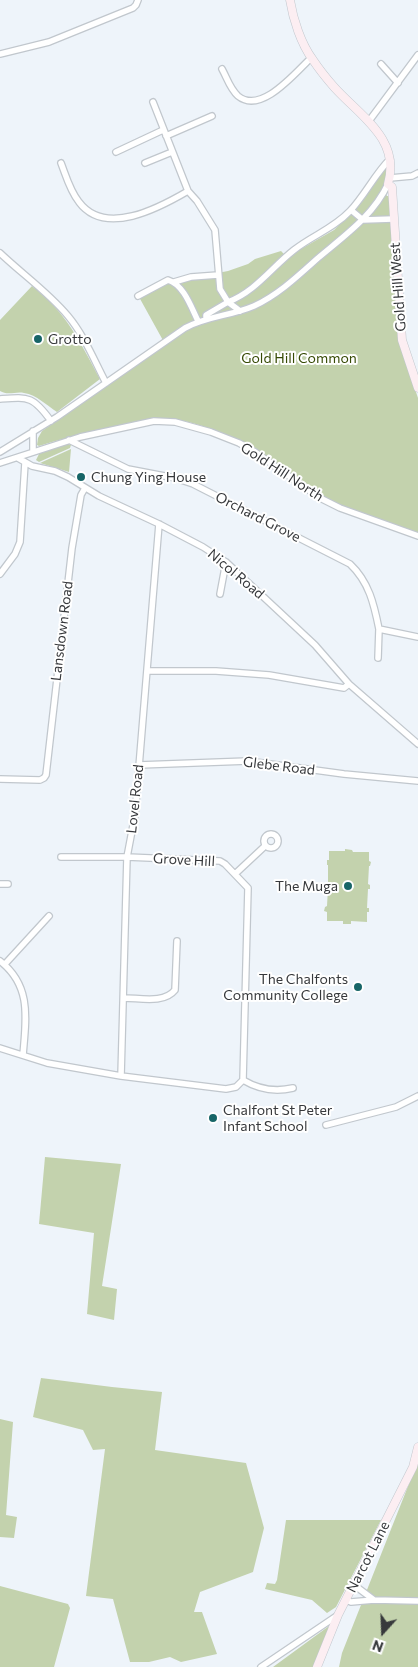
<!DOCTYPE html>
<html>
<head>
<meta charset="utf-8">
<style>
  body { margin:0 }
  #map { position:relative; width:418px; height:1667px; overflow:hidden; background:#eef4fa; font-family:Commissioner,sans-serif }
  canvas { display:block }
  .north { position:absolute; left:358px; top:1607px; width:50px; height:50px; -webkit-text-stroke:4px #fff; paint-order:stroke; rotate:200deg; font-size:14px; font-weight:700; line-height:20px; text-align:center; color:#37393c }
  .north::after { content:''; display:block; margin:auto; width:18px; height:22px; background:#37393c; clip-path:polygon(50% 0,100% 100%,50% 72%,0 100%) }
</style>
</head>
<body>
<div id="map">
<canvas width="418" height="1667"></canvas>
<div class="north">N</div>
</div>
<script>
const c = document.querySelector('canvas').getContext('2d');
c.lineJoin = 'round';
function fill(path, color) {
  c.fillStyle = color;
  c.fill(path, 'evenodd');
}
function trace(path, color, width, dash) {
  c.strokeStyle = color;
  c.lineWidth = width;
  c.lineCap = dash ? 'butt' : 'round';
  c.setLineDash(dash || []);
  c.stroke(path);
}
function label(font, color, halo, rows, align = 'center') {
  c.font = font + ' Commissioner,sans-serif';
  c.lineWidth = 4;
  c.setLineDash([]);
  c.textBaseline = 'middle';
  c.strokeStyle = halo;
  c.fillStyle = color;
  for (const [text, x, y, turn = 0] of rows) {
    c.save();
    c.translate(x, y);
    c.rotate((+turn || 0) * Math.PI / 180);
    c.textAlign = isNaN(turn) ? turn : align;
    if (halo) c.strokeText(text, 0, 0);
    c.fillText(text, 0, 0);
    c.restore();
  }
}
fill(new Path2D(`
  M385,167H387V176L383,189L387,196H390L398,333L402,351L418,398V533L349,509L323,497L247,444C225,433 188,419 163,418C150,418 137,422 125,425C96,431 67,437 39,446L37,445L38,438L42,431L165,344L139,297L164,283L228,271L248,264L255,259L281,251L287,257L334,230L345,219Z
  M32,286C67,313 80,342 100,379L57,412C46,405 37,395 24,393C16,391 8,396 0,391V320Z
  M68,444L71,445L70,448L39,462L36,460L40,452Z
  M71,449L69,472L40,463Z
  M345,849L352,850L353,852H369V861L371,862L370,866H369L368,884L370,885V889H368L367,908H369V912H367V922L351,921V924H343V921H327V912L324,911L325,907L327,906L328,888H326V884L328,883V865H327V860H329V851H345Z
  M45,1157L121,1164L102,1286L117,1289L114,1320L87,1314L94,1233L39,1224Z
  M41,1378L112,1387L162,1392L155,1450L246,1463L264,1528L253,1572L200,1592L194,1612H202L217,1654L181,1662L170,1657L149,1662H130L113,1599L86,1596L105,1449L93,1450L83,1430L33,1417Z
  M0,1419L13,1422L6,1515L17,1517L14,1538L0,1537Z
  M418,1461V1667H339L342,1653Z
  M286,1520H381L336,1607L327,1613L312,1600L265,1589L267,1583L275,1584L277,1580Z
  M0,1586L68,1604L70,1608L54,1667H0Z
  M329,1626L317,1667H273Z`), '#c3d2ad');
const street = new Path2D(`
  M0,54L49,42L133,8L136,5L138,0
  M381,64L398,83
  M222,69C227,78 230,89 238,96C261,115 295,73 311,58
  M153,102L188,191L197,201L215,230L220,289L228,302L206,315V319
  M369,121L418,55
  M166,136L212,116
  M116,152L163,130
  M61,163C66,176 70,191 79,202C105,237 159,208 188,191
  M145,163L172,152
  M390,178L412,176L418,173
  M351,210L363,220L393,219
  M0,253C22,274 48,292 68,316C84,335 94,360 106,383
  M174,282L191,277L218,275
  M138,296L168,280C184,285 191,307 198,321
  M228,302C256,291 271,268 294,250C313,235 333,229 350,211C365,195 375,174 390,159
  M228,302L240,311
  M0,399C29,397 33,396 51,421
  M69,440L128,469L175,478L193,484L350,564C369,582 374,604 379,629L418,637
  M33,451V431
  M0,452L57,417L185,328C207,316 231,316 254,306C278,295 298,276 318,258C344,236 373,216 388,184
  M18,458L32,466L55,471L68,477L99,496L159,524L203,547L226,562L315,645L349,684L418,744
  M0,463L80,437L154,421L175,422L211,432L239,443L255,452L320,498L340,508L418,536
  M0,574L15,554L20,542L25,463
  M220,594L226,562
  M378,658L379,629
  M147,671H216L269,675L344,688L349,684
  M139,765L248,761L344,774L418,781
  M0,779L40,780L44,778L46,775L72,548L81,495L85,488
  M264 841a7 7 0 1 1 14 0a7 7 0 1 1-14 0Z
  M61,857H127L220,861L225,864L248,888L243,1080
  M235,874L265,846
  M0,884H8
  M0,961C32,986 26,1019 23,1055
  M5,964L49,916
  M124,998C140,998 164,1004 175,990L177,941
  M0,1048L47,1063L121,1076L226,1089L236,1087L243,1080C258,1089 276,1092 293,1088
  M121,1076L127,857L135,815L159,524
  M326,1125L396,1107L418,1096
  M346,1600L351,1602L374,1600L354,1585
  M374,1600L418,1601
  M261,1667L338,1615`);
const secondary = new Path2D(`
  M290,0C293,19 301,44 313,60C319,69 327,79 334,87C360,116 401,139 388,184L392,187L402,340L418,388
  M317,1667L338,1615L413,1467L418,1447`);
trace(street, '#c1c7cd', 8);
trace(secondary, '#c1c7cd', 9);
trace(street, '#fff', 5.5);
trace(secondary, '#fceef2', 8);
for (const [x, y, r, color] of [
  [38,339,5,"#176567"],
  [81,477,5,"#176567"],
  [348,886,5,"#176567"],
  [358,987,5,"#176567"],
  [213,1118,5,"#176567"]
]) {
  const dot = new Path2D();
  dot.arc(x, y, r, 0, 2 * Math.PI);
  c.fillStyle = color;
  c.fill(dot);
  trace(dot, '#fff', 2);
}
label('14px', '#37393c', '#fff', [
  ["Gold Hill West",398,287,-94],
  ["Gold Hill North",282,472,33],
  ["Orchard Grove",258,517,27],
  ["Nicol Road",236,574,40],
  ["Lansdown Road",62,631,-83],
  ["Glebe Road",279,766,7],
  ["Lovel Road",135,799,-84],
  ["Grove Hill",184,860,3],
  ["Narcot Lane",368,1557,-63]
]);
label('14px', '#37393c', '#fff', [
  ["Grotto",48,339],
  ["Chung Ying House",91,477],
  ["The Muga",338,886,"right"],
  ["The Chalfonts",348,979,"right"],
  ["Community College",348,995,"right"],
  ["Chalfont St Peter",223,1110],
  ["Infant School",223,1126]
], 'left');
label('14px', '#364a04', '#fff', [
  ["Gold Hill Common",299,358]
]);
</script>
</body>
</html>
